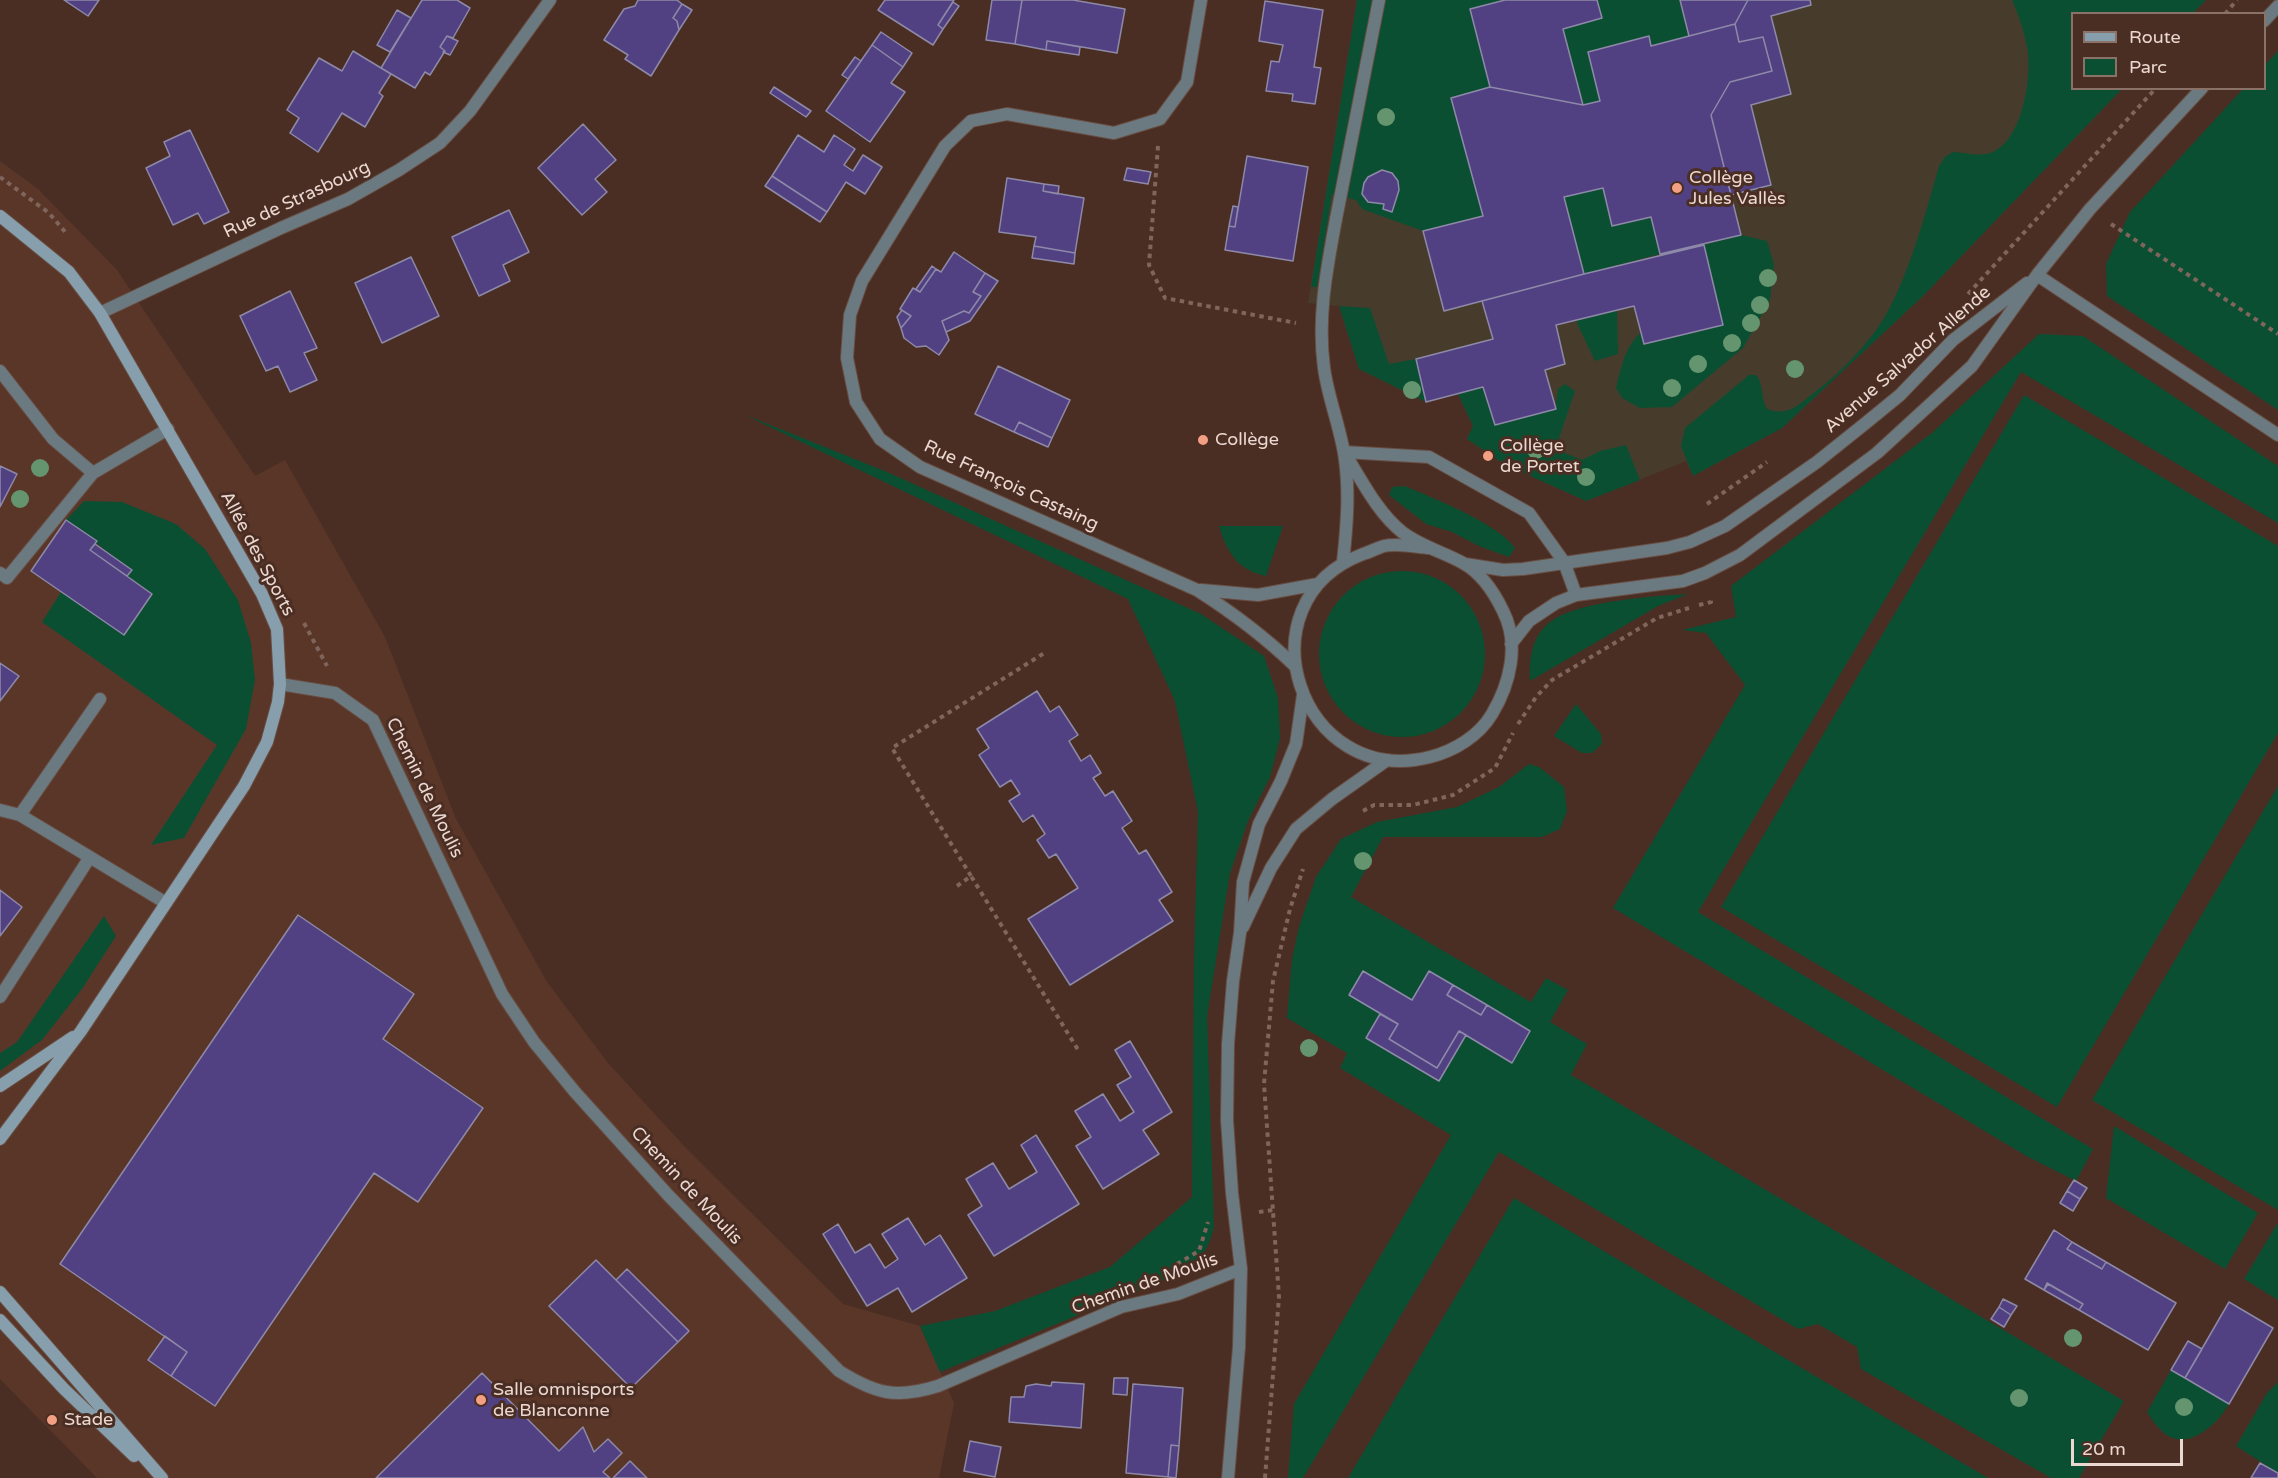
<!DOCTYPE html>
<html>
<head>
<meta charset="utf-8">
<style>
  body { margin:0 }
  #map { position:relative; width:2278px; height:1478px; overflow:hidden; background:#4b2e23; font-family:"Varela Round",sans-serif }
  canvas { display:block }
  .legend { position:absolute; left:2071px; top:12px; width:195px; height:78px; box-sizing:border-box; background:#4b2e23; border:2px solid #8b7269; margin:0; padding:8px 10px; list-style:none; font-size:18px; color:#ebd8d1 }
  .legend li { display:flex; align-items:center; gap:12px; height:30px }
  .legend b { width:30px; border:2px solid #8b7269 }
  .scale { position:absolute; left:2071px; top:1439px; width:112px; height:27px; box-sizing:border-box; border:3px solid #ebd8d1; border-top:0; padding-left:8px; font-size:18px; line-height:21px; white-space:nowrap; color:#ebd8d1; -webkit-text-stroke:4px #4b2e23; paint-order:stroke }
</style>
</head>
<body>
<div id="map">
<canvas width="2278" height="1478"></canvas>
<ul class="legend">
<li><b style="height:8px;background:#879fac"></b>Route</li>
<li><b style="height:16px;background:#0b4f32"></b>Parc</li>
</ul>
<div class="scale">20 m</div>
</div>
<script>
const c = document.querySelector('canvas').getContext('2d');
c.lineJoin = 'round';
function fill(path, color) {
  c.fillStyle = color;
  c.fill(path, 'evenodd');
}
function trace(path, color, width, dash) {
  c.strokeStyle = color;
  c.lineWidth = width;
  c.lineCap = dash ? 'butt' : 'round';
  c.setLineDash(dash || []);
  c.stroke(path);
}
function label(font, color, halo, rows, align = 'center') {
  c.font = font + ' "Varela Round",sans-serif';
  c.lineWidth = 6;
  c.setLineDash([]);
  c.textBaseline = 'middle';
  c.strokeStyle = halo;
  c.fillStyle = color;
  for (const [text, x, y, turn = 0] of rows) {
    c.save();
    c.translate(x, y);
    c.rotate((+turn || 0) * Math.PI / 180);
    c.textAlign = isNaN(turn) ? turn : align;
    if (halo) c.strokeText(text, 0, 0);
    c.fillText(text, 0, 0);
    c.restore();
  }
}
fill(new Path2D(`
  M0,161L38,189L117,270L255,476L285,460L385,637L456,819L547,982L608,1063L685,1147L843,1304L920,1326L954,1403L939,1478H97L0,1379Z`), '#5a3629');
fill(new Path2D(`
  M1357,0H2206L2193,13L2072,14V88L2122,89L1923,296L1782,428L1693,476L1686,461L1586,501L1504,464L1467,439L1473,426L1458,394L1426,402L1359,369L1339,306L1308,303Z`), '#473c2c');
fill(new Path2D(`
  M1357,0H1505L1471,10L1490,87L1451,99L1483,216L1423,231L1362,209L1356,200L1332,194L1317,287H1311Z
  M1597,0H1680L1689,36L1651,46L1648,36L1588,52L1600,101L1583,105L1563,29L1602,18Z
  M2012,0H2206L2193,13L2072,14V88L2122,89L1923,296L1782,428L1693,476L1681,446L1685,428L1749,375H1756C1763,381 1761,398 1767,409C1789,417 1799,404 1815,392C1842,371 1866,347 1884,318C1908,278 1926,212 1939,166L1945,157L1953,152C1965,152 1977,157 1990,153C2021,143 2031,83 2028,54C2026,35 2019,17 2012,0Z
  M2278,51V410L2107,296L2106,264L2130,212L2243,89L2264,88L2265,65Z
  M1603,188L1612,226L1651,217L1660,254L1584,274L1564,197Z
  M1741,235L1767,241L1774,264L1770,300L1743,348L1672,407L1640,408L1622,398L1616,388C1621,368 1625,347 1641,332L1644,344L1723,325L1704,245Z
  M1339,306L1370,308L1389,364L1416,359L1426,402L1359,369Z
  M1617,310L1618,354L1595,361L1576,321Z
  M2039,334L2083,336L2278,466V523L2021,372L1698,912L2093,1149L2076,1181L2028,1157L1613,908L1745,685L1706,633L1682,630L1736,617L1731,586L1932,433Z
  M1565,384L1575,391L1559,438L1565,453L1582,460L1600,451L1626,445L1640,480L1586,501L1504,464L1467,439L1473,426L1458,394L1483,387L1495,425L1555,409L1558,389Z
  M2024,395L2278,546V733L2057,1107L1721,907Z
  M743,414L887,472L1201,614L1264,656L1278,698L1280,738L1270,777L1248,821L1230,873L1207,1016L1214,1227C1207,1254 1201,1259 1178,1274L940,1372L920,1326L995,1311L1110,1267L1192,1197L1194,960L1198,812L1175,701L1128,599Z
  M1405,486C1433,498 1499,524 1515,548L1509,557L1479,546L1452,532L1426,524L1389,495L1392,487Z
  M84,501L122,502L176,524L205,549L238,600L251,643L255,680L246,729L184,838L151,845L217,745L42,622L61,592L152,594L127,576L131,570L66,520Z
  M1219,526H1283L1266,576C1238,570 1227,553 1219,526Z
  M1319 654a83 83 0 1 1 166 0a83 83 0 1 1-166 0Z
  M1688,594L1658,606L1530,681C1529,660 1531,637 1550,622C1577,601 1654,596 1688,594Z
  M1576,704L1601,734L1602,744L1592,753H1582L1554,736Z
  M1529,764L1539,767L1564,787L1567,811L1560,829L1542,837H1383L1351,897L1531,1002L1546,978L1568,990L1550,1022L1587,1044L1571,1075L2124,1401L2079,1478H2051L1861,1369L1857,1347L1818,1324L1798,1329L1499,1152L1303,1478H1288L1294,1404L1451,1135L1340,1068L1347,1053L1287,1018L1292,959L1299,927L1316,877L1341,839L1377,822L1457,807L1499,787Z
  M2278,786V1210L2092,1100Z
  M104,916L116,936L82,989L42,1040L0,1071V1053L17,1042Z
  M2114,1126L2258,1213L2225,1269L2106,1198Z
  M1514,1198L1988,1478H1348Z
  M2277,1224L2278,1225V1300L2244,1279Z
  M2171,1370L2229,1404C2220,1421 2194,1446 2173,1438C2162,1435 2153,1421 2147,1412Z
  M2278,1382V1473L2236,1446L2267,1393Z`), '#0b4f32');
const building = new Path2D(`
  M64,0H99L88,16Z
  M422,0H457L470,8L453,38L447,36L440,47L445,51L430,75L425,72L415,88L381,68Z
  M638,0H677L682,4L673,18L677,21L679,30L651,76L625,59L628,55L604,40L624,9L635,6Z
  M885,0H954L938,25L943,29L933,45L878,10Z
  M992,0H1022L1015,44L986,40Z
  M1022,0H1073L1125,9L1117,53L1047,41L1046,50L1015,44Z
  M1505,0H1597L1602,18L1563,29L1583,105L1490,87L1470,9Z
  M1680,0H1748L1735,24L1689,36Z
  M1748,0H1810L1811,5L1771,16L1791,94L1751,105L1771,185L1731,195L1711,115L1730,82L1772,71L1763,37L1739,42L1735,24Z
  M1265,1L1323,10L1314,67L1321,68L1315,104L1292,101L1293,94L1266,91L1271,61L1279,62L1283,45L1259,41Z
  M953,2L959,6L943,29L938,25Z
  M682,4L692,10L679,30L677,21L673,18Z
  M397,10L411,18L390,52L377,45Z
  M1735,24L1739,42L1763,37L1772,71L1730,82L1711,115L1741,235L1660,254L1651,217L1612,226L1603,188L1564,197L1584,274L1444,311L1423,231L1483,216L1451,98L1490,87L1583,105L1600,101L1588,52L1649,36L1651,46Z
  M881,32L912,53L903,67L872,45Z
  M447,36L458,41L450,55L443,52L445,51L440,47Z
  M1047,41L1080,47L1079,55L1046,50Z
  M872,45L903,67L891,83L905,92L870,142L826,111Z
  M353,51L391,74L379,93L383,96L365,127L342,113L318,152L290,133L299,118L287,110L319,58L342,71Z
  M855,57L861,61L848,79L842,75Z
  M774,87L811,111L806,117L770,93Z
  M583,124L616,160L595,179L607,192L582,215L538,168Z
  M190,130L229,212L204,224L198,213L173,225L146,168L170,156L164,142Z
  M798,135L824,152L834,135L855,149L844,165L853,171L863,155L882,167L865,194L846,182L827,212L772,176Z
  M1247,156L1308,167L1293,261L1225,250L1229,226L1235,227Z
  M1127,168L1151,172L1148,184L1124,180Z
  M1382,170L1392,173L1398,181L1399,190L1392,212L1383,209L1384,204L1368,202L1362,194L1364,183L1368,177Z
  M772,176L827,212L820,222L765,186Z
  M1007,178L1044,184L1043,191L1084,198L1075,253L1034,246L1036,237L999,232Z
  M1044,184L1059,186L1058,194L1043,191Z
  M1233,206L1238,207L1235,227L1229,226Z
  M509,210L529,252L503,265L510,281L479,296L452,237Z
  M1704,245L1723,325L1644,344L1634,306L1556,325L1565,364L1545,370L1556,409L1495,425L1483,387L1426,402L1416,359L1493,339L1482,301L1584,274Z
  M1034,246L1075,253L1074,264L1032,258Z
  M954,252L985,273L973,292L981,296L969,313L964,311L942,321L949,340L939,355L926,346L916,347L904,338L901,328L911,316L900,309L913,288L920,292L936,269L941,272Z
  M411,257L439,316L382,343L355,283Z
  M932,266L936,269L920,292L916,289Z
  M985,273L998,281L970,321L946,332L942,321L964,311L969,313L981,296L973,292Z
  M290,291L317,348L304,353L317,380L290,392L278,366L266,371L240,316Z
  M902,310L911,316L901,328L897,317Z
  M998,366L1070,400L1052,438L1019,422L1014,432L975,414Z
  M1019,422L1052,438L1048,447L1014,432Z
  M0,466L17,474L0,507Z
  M66,520L97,541L90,550L152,594L124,635L31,571Z
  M95,544L132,570L127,576L90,550Z
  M0,663L19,676L0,701Z
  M1037,691L1050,712L1059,706L1078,735L1069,741L1081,761L1090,755L1101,773L1093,778L1105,796L1113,791L1132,821L1122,828L1139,854L1146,850L1172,892L1159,900L1173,921L1070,985L1028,919L1078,888L1056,854L1049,858L1037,840L1045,834L1033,815L1023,822L1009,801L1020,794L1011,780L1000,787L979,755L989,748L977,729Z
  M0,890L22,907L0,936Z
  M298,915L414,994L383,1039L483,1108L418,1202L374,1173L215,1406L171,1376L187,1352L60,1264Z
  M1363,971L1412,1000L1429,971L1453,985L1447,995L1481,1015L1487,1005L1530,1031L1512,1063L1459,1031L1437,1068L1389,1039L1398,1024L1349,995Z
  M1453,985L1487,1005L1481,1015L1447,995Z
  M1380,1014L1398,1024L1389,1039L1437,1068L1459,1031L1466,1035L1439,1081L1366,1038Z
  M1130,1041L1172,1112L1143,1130L1159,1154L1103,1189L1076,1146L1091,1137L1075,1111L1103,1094L1120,1121L1134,1112L1117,1085L1131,1077L1115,1050Z
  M1036,1135L1079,1204L994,1256L968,1215L982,1206L966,1179L993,1163L1009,1189L1037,1172L1021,1145Z
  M2074,1180L2087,1188L2080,1199L2067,1191Z
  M2067,1191L2080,1199L2073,1211L2060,1203Z
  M908,1218L925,1245L940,1235L967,1278L912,1312L898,1288L867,1306L823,1234L838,1224L855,1253L870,1244L885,1268L898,1259L882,1234Z
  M2054,1230L2072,1242L2067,1249L2102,1269L2106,1262L2176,1303L2148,1350L2079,1310L2083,1304L2047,1283L2044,1290L2025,1279Z
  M2072,1242L2106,1262L2102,1269L2067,1249Z
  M596,1260L678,1342L631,1388L549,1306Z
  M627,1269L689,1331L678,1342L616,1280Z
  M2048,1284L2083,1304L2079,1310L2044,1290Z
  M2003,1299L2017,1306L2011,1315L1999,1307Z
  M2229,1302L2273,1328L2229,1404L2185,1378Z
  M1999,1307L2011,1315L2004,1327L1991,1319Z
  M165,1336L187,1352L171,1376L148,1360Z
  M2188,1341L2202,1349L2185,1378L2171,1370Z
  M482,1373L559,1451L583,1427L594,1452L608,1439L622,1453L603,1472L610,1478H376Z
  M1114,1378H1128L1127,1395L1113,1394Z
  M1052,1382L1084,1384L1081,1428L1009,1422L1011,1397H1024L1026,1386L1036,1384L1051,1386Z
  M1133,1384L1183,1388L1179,1446L1171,1445L1168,1477L1126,1473Z
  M970,1441L1001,1447L995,1477L964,1471Z
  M1171,1445L1179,1446L1176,1478L1168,1477Z
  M630,1461L647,1478H613Z
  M2260,1463L2278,1473V1478H2251Z`);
fill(building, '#514182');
trace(building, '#8e89a8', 1.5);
const lane = new Path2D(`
  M1336,219L1379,0
  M0,371L53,439L93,473
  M1344,452L1429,457L1529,513L1564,562L1576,595
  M0,573L7,578L93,473L168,429
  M0,810L20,815L166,903
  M20,815L100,699
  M0,997L90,857`);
const street = new Path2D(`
  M1201,0L1187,82L1160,119L1114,133L1007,114L971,121L945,146L862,281L850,315L847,358L856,402L880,439L920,467L1197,590C1233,613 1263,635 1295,666
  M2264,21L2278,6
  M1336,219C1327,268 1317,317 1324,368C1328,397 1339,424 1344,453C1350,489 1347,525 1343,562
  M2037,275L2278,435
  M100,313L281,228L348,199L399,170L440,143L470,111L550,0
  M1344,452C1361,479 1377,512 1402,532C1420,546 1443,552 1463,563C1481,573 1494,592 1503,611C1520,644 1510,684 1492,714C1479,736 1454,751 1430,757C1300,790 1237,602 1363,554C1370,552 1377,548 1384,546C1398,543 1416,547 1430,548
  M1465,564L1503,570L1523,569L1667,548L1690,542L1725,526L1817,462L1867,422L1900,395L1953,340L2027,283
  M1201,590L1258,595L1318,584
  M1511,644L1529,621L1556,603L1576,595L1683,581L1705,573L1740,555L1877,453L1972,366L2037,275L2090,209L2202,88
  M280,684L335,693L373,720L502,994L534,1042L575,1092L668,1195L839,1371C876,1394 896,1399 938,1386L1121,1307L1178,1294L1241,1269
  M1243,927L1271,868L1296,829L1332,799L1387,760
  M1228,1478L1239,1347L1241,1269L1232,1193L1227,1120L1228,1044L1233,981L1240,933L1243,882L1259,824L1281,781L1296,744L1303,695`);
const secondary = new Path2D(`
  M0,216L69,272L100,313L262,594L277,629L280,684L278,702L267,742L244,786L81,1031L0,1139
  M0,1086L73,1037
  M0,1292L162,1478
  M0,1320L64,1389L134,1456`);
trace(lane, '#684d42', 14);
trace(street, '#684d42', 14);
trace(secondary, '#684d42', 14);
trace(new Path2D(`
  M2225,14L2237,0
  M1158,146L1149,265L1165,298L1296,323
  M0,177L49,213L66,233
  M2111,224L2278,334
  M1968,294L2156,88
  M1707,504L1767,462
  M1699,605L1711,602L1710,597
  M304,623L327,666
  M1518,724L1536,697L1552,680L1657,618L1689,608
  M1363,811L1374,805H1413L1453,795L1495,768L1513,733
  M971,876L892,748L1046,652
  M957,886L971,876L1080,1053
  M1259,1212L1273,1210
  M1177,1264L1199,1251L1208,1222
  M1265,1478L1279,1297L1264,1084L1273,981L1290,909L1303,869`), '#7f655b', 4, [4.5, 4.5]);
trace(lane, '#6b7a81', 12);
trace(street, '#6b7a81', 12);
trace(secondary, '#879fac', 12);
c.fillStyle = '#64956f';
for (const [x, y] of [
  [1386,117],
  [1768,278],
  [1760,305],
  [1751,323],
  [1732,343],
  [1698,364],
  [1795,369],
  [1672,388],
  [1412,390],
  [1536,450],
  [40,468],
  [1586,477],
  [20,499],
  [1363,861],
  [1309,1048],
  [2073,1338],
  [2019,1398],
  [2184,1407]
]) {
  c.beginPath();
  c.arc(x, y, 9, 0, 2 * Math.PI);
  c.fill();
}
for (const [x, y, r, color] of [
  [1677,188,6,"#f39f83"],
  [1203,440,6,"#f39f83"],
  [1488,456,6,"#f39f83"],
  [481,1400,6,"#f39f83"],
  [52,1420,6,"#f39f83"]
]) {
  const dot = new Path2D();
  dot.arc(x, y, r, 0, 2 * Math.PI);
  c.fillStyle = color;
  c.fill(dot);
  trace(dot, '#4b2e23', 2);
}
label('18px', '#ebd8d1', '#4b2e23', [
  ["Collège",1689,178],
  ["Jules Vallès",1689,199],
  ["Collège",1215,440],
  ["Collège",1500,446],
  ["de Portet",1500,467],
  ["Salle omnisports",493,1390],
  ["de Blanconne",493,1411],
  ["Stade",64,1420]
], 'left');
label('18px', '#ebd8d1', '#4b2e23', [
  ["Rue de Strasbourg",297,200,-25],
  ["Avenue Salvador Allende",1908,360,-41],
  ["Rue François Castaing",1011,486,25],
  ["Allée des Sports",257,554,62],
  ["Chemin de Moulis",424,788,64],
  ["Chemin de Moulis",686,1186,47],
  ["Chemin de Moulis",1145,1284,-19]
]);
</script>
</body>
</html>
